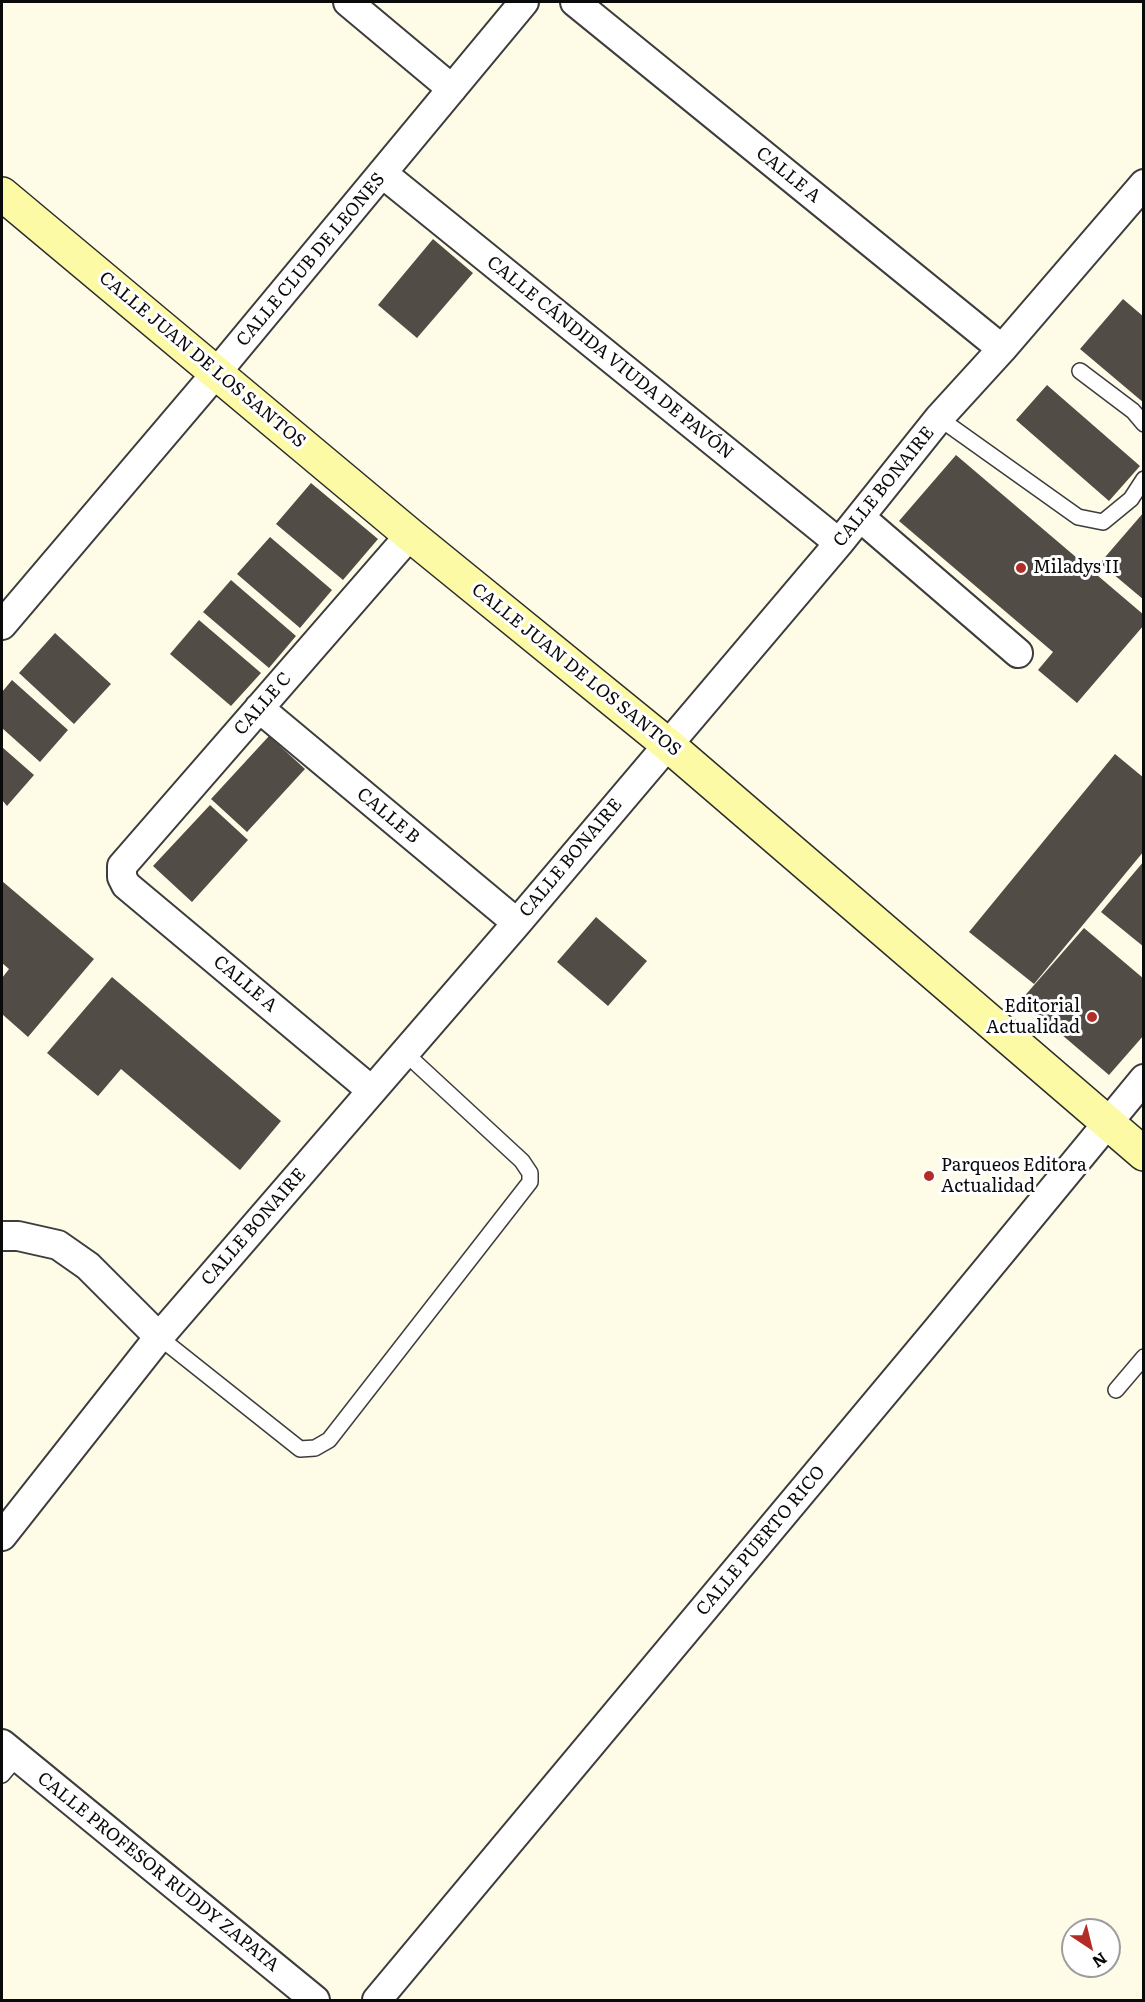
<!DOCTYPE html>
<html>
<head>
<meta charset="utf-8">
<style>
  body { margin:0 }
  #map { position:relative; width:1145px; height:2002px; overflow:hidden; background:#fefce7; font-family:Literata,serif }
  canvas { display:block }
  .frame { position:absolute; inset:0; border:3px solid #0a0a0a; pointer-events:none }
  .north { position:absolute; left:1061px; top:1918px; width:60px; height:60px; box-sizing:border-box; background:#fff; border:2px solid #9d9d9d; border-radius:50%; rotate:145deg; font-size:16px; font-weight:700; line-height:24px; text-align:center; color:#0a0a0a }
  .north::after { content:''; display:block; margin:auto; width:21px; height:27px; background:#b32d28; clip-path:polygon(50% 0,100% 100%,50% 72%,0 100%) }
</style>
</head>
<body>
<div id="map">
<canvas width="1145" height="2002"></canvas>
<div class="frame"></div>
<div class="north">N</div>
</div>
<script>
const c = document.querySelector('canvas').getContext('2d');
c.lineJoin = 'round';
function fill(path, color) {
  c.fillStyle = color;
  c.fill(path, 'evenodd');
}
function trace(path, color, width, dash) {
  c.strokeStyle = color;
  c.lineWidth = width;
  c.lineCap = dash ? 'butt' : 'round';
  c.setLineDash(dash || []);
  c.stroke(path);
}
function label(font, color, halo, rows, align = 'center') {
  c.font = font + ' Literata,serif';
  c.lineWidth = 6;
  c.setLineDash([]);
  c.textBaseline = 'middle';
  c.strokeStyle = halo;
  c.fillStyle = color;
  for (const [text, x, y, turn = 0] of rows) {
    c.save();
    c.translate(x, y);
    c.rotate((+turn || 0) * Math.PI / 180);
    c.textAlign = isNaN(turn) ? turn : align;
    if (halo) c.strokeText(text, 0, 0);
    c.fillText(text, 0, 0);
    c.restore();
  }
}
fill(new Path2D(`
  M433,239L473,273L417,338L378,305Z
  M1123,299L1144,317V403L1080,349Z
  M1047,385L1140,466L1109,501L1016,420Z
  M956,455L1144,615V625L1077,703L1038,670L1053,652L899,521Z
  M311,483L378,539L343,580L276,524Z
  M1144,512V600L1100,563Z
  M270,537L332,590L300,628L237,574Z
  M231,580L296,636L269,668L203,612Z
  M199,620L261,673L231,706L170,654Z
  M55,633L111,684L74,724L19,673Z
  M12,680L68,730L40,762L2,728V692Z
  M269,736L305,769L247,832L211,799Z
  M2,747L34,775L7,806L2,800Z
  M1115,754L1144,778V851L1034,984L969,932Z
  M210,805L248,840L192,902L153,866Z
  M1144,861V947L1101,912Z
  M2,881L94,959L28,1037L2,1014V978L9,969L2,963Z
  M596,917L647,961L608,1006L557,962Z
  M1084,928L1144,979V1035L1109,1075L1021,1000Z
  M112,977L281,1121L240,1170L121,1069L98,1096L47,1053Z`), '#524c47');
const lane = new Path2D(`
  M1080,371L1133,411L1144,424
  M939,418L1078,517L1103,522L1131,499L1144,479
  M159,1337L300,1449L315,1448L329,1440L530,1182V1173L522,1161L404,1052
  M1116,1390L1144,1357
  M2,1775L17,1757`);
const street = new Path2D(`
  M348,2L452,89
  M575,2L1002,349
  M382,173L839,543
  M860,517L1018,653
  M2,625L217,372L524,2
  M259,708L517,923
  M371,1090L126,885L122,877V866L410,535
  M2,1236H18L58,1245L88,1266L159,1337
  M2,1536L159,1337L517,923L839,543L939,418L1002,349L1144,184
  M2,1744L315,2000
  M377,2000L937,1330L1144,1079`);
const secondary = new Path2D(`
  M2,194L410,535L667,744L1144,1154`);
trace(lane, '#3d3d3d', 18);
trace(street, '#3d3d3d', 32);
trace(secondary, '#2c2c2c', 36);
trace(lane, '#fff', 15);
trace(street, '#fff', 28);
trace(secondary, '#fcfaa4', 33);
for (const [x, y, r, color] of [
  [1021,568,6,"#b32d28"],
  [1092,1017,6,"#b32d28"],
  [929,1176,6,"#b32d28"]
]) {
  const dot = new Path2D();
  dot.arc(x, y, r, 0, 2 * Math.PI);
  c.fillStyle = color;
  c.fill(dot);
  trace(dot, '#fff', 2);
}
label('18px', '#0a0a0a', '#fff', [
  ["CALLE A",788,175,39],
  ["CALLE CLUB DE LEONES",311,260,-50],
  ["CALLE CÁNDIDA VIUDA DE PAVÓN",610,358,39],
  ["CALLE JUAN DE LOS SANTOS",202,360,40],
  ["CALLE BONAIRE",884,487,-51],
  ["CALLE JUAN DE LOS SANTOS",576,670,39],
  ["CALLE C",263,704,-49],
  ["CALLE B",388,816,40],
  ["CALLE BONAIRE",571,858,-50],
  ["CALLE A",245,984,40],
  ["CALLE BONAIRE",254,1227,-49],
  ["CALLE PUERTO RICO",761,1541,-50],
  ["CALLE PROFESOR RUDDY ZAPATA",158,1872,39]
]);
label('18px', '#0a0a0a', '#fff', [
  ["Miladys II",1033,568],
  ["Editorial",1080,1007,"right"],
  ["Actualidad",1080,1028,"right"],
  ["Parqueos Editora",941,1166],
  ["Actualidad",941,1187]
], 'left');
</script>
</body>
</html>
